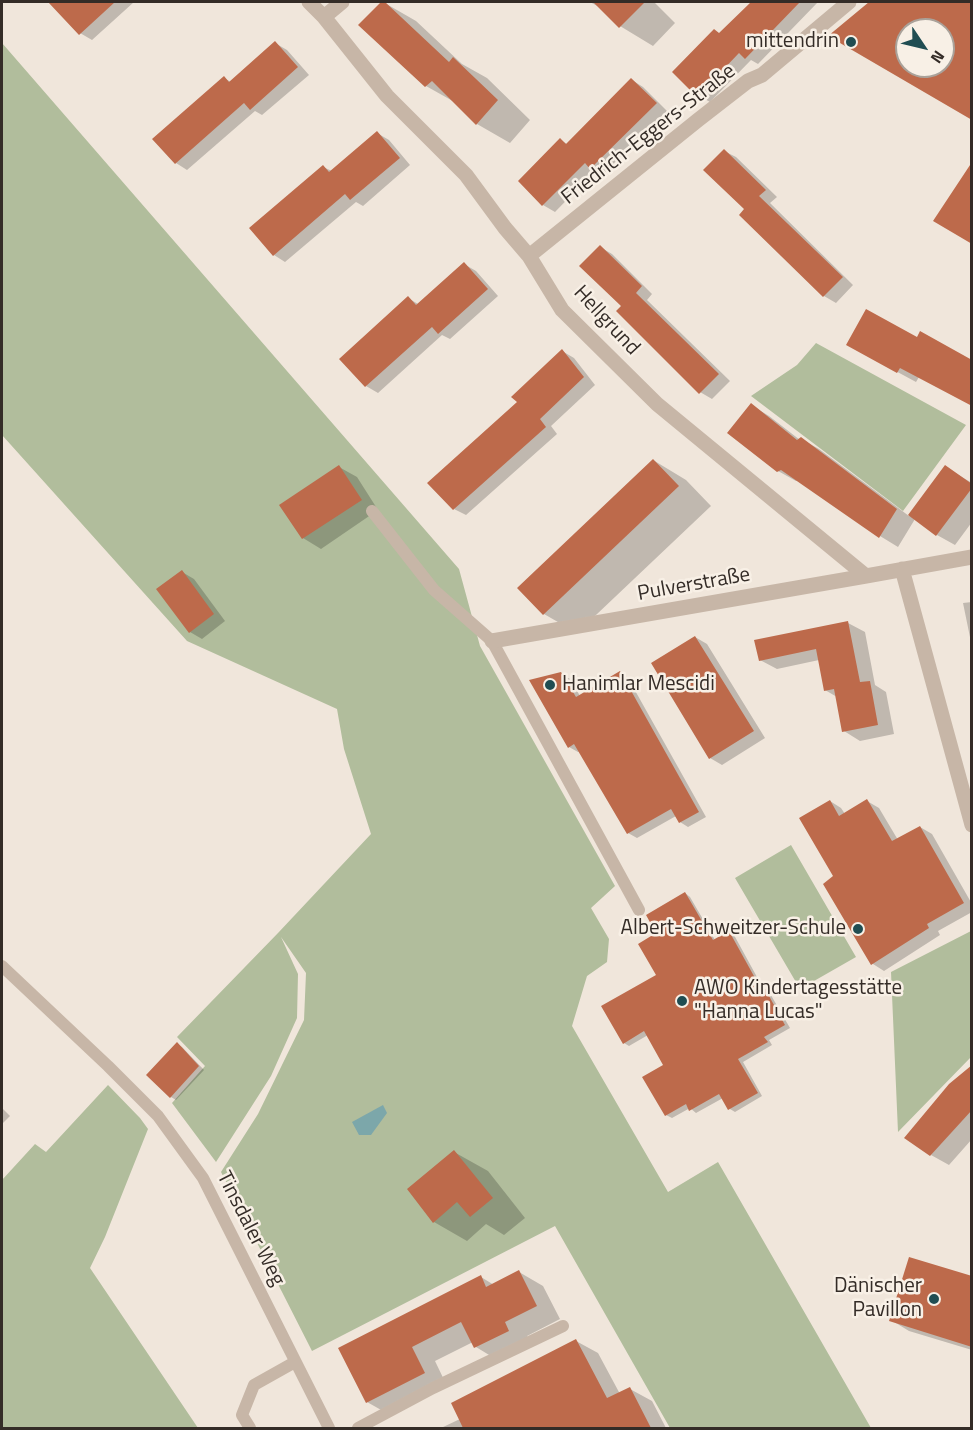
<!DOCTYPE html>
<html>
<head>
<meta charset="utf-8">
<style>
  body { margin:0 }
  #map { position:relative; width:973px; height:1430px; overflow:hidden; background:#f0e6db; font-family:"Titillium Web",sans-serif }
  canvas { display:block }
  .frame { position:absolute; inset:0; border:3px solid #342c27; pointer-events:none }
  .north { position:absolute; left:895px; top:18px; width:60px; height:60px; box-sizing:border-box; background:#f8f0e6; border:2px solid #aaa29a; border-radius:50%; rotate:125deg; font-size:16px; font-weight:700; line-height:24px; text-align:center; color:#342c27 }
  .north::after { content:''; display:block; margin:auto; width:21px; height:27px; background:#204d52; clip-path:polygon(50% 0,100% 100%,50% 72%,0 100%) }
</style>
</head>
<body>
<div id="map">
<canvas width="973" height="1430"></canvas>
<div class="frame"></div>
<div class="north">N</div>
</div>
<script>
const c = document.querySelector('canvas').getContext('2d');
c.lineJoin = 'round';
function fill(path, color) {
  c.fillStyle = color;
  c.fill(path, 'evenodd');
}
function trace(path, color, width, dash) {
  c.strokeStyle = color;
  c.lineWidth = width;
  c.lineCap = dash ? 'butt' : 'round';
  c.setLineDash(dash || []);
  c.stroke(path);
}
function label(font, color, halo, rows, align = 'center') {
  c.font = font + ' "Titillium Web",sans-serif';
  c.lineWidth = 5;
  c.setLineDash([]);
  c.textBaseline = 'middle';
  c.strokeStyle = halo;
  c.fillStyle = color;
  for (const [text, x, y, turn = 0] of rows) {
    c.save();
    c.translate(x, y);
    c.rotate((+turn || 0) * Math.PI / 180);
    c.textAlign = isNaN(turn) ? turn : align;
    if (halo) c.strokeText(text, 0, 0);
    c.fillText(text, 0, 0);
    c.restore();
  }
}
fill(new Path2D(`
  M2,43L459,569L480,646L615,886L591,908L609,939L607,962L587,976L572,1026L668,1192L718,1162L871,1428H670L555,1226L312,1351L221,1172L258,1114L304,1020L306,973L281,937L298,974L297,1018L271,1076L216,1162L172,1103L205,1066L177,1037L278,933L371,834L344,749L337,709L187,641L2,435Z
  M816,343L966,425L903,511L751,396L797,365Z
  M791,845L856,957L800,989L735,878Z
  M971,931V1057L898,1132L891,972Z
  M108,1085L140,1118L148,1129L105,1237L90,1268L198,1428H2V1180L35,1144L46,1152Z`), '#b1bd9c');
fill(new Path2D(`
  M383,1105L387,1113L371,1135H359L352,1122Z`), '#7ca7aa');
fill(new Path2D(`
  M61,2H134L92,40L80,33L56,7Z
  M383,2L416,21L462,64L487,78L530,120L510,143L477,124L458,104L426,86L360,25Z
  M590,2H654L675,23L653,46L620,26L601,8Z
  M753,2H818L758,64L751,60L710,102L698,95L721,34Z
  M871,2H972V118L831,36ZM907,30H943V66H907Z
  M275,43L287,50L309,75L262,115L255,111L187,170L176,163L224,78L231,82Z
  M632,80L643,87L667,111L603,174L596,170L555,212L543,205L560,140L567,144Z
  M377,133L389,140L410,165L363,206L356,202L285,262L274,255L323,167L332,171Z
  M724,151L736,157L777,197L770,203L853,285L836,303L824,296L741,215L746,209Z
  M600,247L612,254L652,294L647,300L730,381L712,399L700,392L623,306Z
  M464,264L476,271L498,296L450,339L442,335L378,393L366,386L408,298L418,304Z
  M867,311L919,377L916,382L866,355Z
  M562,351L574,358L595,385L551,426L557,434L466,515L454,509L519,402Z
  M751,405L769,416L800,440L801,439L819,449L909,516L945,467L972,483V522L955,545L937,535L915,519L898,547L880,536L799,480L796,481L778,471Z
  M653,460L686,480L711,506L577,633L544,614L519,588Z
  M339,467L357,477L378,510L321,549L303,538Z
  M182,572L194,579L225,621L202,639L190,632Z
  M972,602V647L963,603Z
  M848,623L865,632L875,685L886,692L894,734L860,741L844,731L837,697L825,690L819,660L777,669L760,660Z
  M695,637L707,644L765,738L722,765L710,758Z
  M620,673L628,678L706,817L688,827L680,822L676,816L637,838L628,833L580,751L578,752L569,747L561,674L570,679L580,696Z
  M830,801L841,808L845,814L867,801L879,808L898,840L920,827L932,834L972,904V912L938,931L940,935L884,971L873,964L825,884L835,877Z
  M685,893L690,897L715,940L729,932L734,935L763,988L768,990L790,1028L769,1040L772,1045L743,1062L762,1096L735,1112L730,1109L723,1098L696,1113L690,1108L672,1118L666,1115L644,1077L665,1066L648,1035L629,1046L624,1043L658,975V934Z
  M177,1044L182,1047L204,1070L176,1100L171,1097L148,1075Z
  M972,1067V1139L949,1165L931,1155Z
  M2,1108L10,1116L2,1124Z
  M454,1152L488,1171L525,1218L504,1235L486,1224L467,1241L434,1222L409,1189Z
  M519,1272L543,1286L560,1319L527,1336L532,1344L499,1361L476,1347L473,1342L435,1361L447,1386L390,1415L367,1402L340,1349L481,1277L494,1285Z
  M972,1278V1350L909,1331L891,1320Z
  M576,1341L598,1353L620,1394L630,1389L652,1401L666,1428H441L460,1419Z`), '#0003');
fill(new Path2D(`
  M48,2H115L79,35Z
  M381,2H385L449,62L453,57L498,100L476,125L432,81L425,87L358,25Z
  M593,2H645L619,28Z
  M751,2H800L745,59L739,53L697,97L672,72L714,29L719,33Z
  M869,2H972V120L828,36ZM907,30H943V66H907Z
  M275,41L298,67L250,110L244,103L175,164L152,139L224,76L229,82Z
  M631,78L657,103L590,169L585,163L542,206L518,181L560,138L566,144Z
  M377,131L400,158L350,200L345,194L273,256L249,228L323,165L329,172Z
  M724,149L766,190L759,196L843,277L823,297L739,215L744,209L703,170Z
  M972,162V244L933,221Z
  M600,245L642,286L636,293L719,374L699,394L616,311L621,306L579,266Z
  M464,262L488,289L438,334L432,327L365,387L339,359L408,296L416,305Z
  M866,309L917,337L920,331L972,360V406L900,368L897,373L846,345Z
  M562,349L584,377L540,419L546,427L453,510L427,483L517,402L511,397Z
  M751,403L797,440L801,437L897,509L879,538L781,470L777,472L727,433Z
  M653,459L679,486L543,615L517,588Z
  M339,465L362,500L302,539L279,505Z
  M945,465L972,484V488L936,536L908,515Z
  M182,570L214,614L189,633L156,589Z
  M848,621L860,682L870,681L878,725L842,732L834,689L824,691L816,649L759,661L754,640Z
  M695,636L754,731L709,759L651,663Z
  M620,671L699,812L679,823L671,809L627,834L574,744L568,748L529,680L561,672L576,697Z
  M867,799L892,841L920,826L964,903L927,924L929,928L871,965L823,884L833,876L799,818L830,800L839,816Z
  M685,892L713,940L729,931L760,987L763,985L785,1025L764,1037L768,1042L738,1059L758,1093L728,1110L719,1094L689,1111L686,1104L665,1116L642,1077L663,1065L644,1031L623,1044L601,1006L656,975L638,944L656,933L646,915Z
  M177,1042L199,1066L170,1098L146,1075Z
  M972,1065V1110L930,1156L904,1138L949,1084Z
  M454,1150L493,1198L470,1217L457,1202L433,1223L407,1189Z
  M909,1257L972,1276V1347L889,1321Z
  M519,1270L537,1306L505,1322L509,1331L474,1348L461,1322L412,1347L425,1373L366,1403L338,1348L481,1275L486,1287Z
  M576,1339L607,1398L630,1387L651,1428H463L451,1403Z`), '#bd6a4b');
trace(new Path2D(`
  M372,511L434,590L492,641L639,910
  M2,966L108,1066L158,1116L203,1178L329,1428
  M250,1428L242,1415L254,1385L295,1362
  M358,1428L433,1388L563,1326`), '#c7b6a7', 12);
trace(new Path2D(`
  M309,2L324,17L387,96L466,175L505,228L529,256L562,310L657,404L866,576
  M324,17L342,2
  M529,256L698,120L748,81L762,75L849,2
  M902,569L972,825
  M492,641L866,576L972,557`), '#c7b6a7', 15);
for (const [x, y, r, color] of [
  [851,42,6,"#204d52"],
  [550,685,6,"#204d52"],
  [858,929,6,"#204d52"],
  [682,1001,6,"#204d52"],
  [934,1299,6,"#204d52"]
]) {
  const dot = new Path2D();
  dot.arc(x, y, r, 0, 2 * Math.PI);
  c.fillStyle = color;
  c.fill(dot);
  trace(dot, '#f8f0e6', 2);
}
label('21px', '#342c27', '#f8f0e6', [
  ["mittendrin",839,42],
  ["Hanimlar Mescidi",562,685,"left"],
  ["Albert-Schweitzer-Schule",846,929],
  ["AWO Kindertagesstätte",694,989,"left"],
  ["\"Hanna Lucas\"",694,1013,"left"],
  ["Dänischer",922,1287],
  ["Pavillon",922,1311]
], 'right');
label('21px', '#342c27', '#f8f0e6', [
  ["Friedrich-Eggers-Straße",649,135,-38],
  ["Hellgrund",606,321,47],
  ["Pulverstraße",694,585,-10],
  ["Tinsdaler Weg",250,1229,63]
]);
</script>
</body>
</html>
